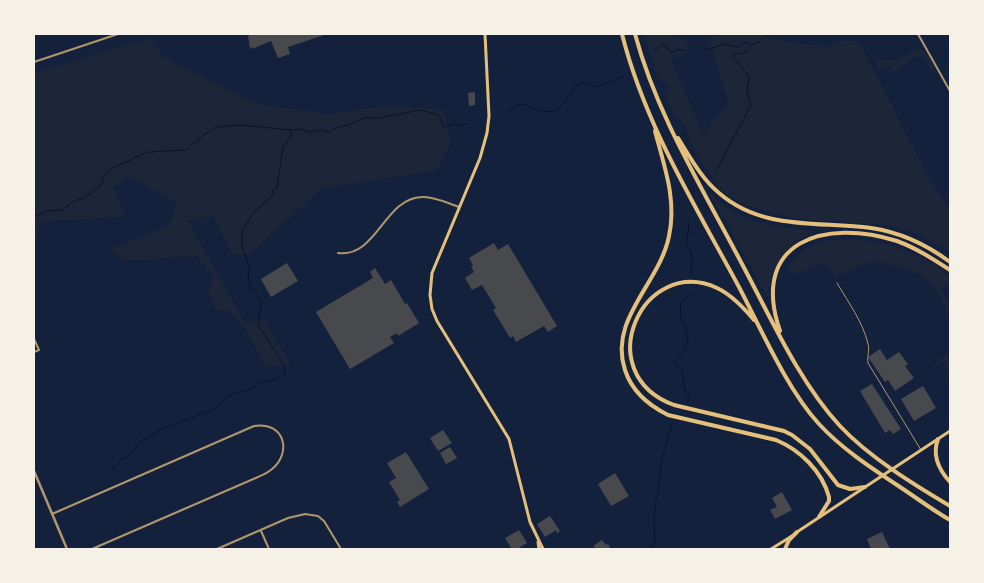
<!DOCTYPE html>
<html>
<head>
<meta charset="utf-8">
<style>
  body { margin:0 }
  #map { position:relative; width:984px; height:583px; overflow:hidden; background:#14213d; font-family:"Source Serif 4",serif }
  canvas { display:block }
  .frame { position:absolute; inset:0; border:35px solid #f6f1e7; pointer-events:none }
</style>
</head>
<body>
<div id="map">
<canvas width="984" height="583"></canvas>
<div class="frame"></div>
</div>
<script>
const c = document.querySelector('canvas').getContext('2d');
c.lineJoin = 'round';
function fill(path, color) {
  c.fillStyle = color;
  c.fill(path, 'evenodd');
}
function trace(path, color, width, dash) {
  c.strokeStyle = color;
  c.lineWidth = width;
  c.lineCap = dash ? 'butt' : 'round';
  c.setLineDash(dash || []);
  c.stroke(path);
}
fill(new Path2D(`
  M644,34C662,34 674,31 689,44L685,53L671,60L703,134L729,104L709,39L721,34H766L765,36L770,39L828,47L844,40L859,42L929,178L950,210V251L915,233L890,225L799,219L744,205L727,195L719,188L694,150L685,126L675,116L664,93L669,87L657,77Z
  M151,38L162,56L257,104L327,114L385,106L444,110L451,143L436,171L322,188L249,255L232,254L213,215L188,221L245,323L264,318L291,366H266L243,325L228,311L216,310L208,291L214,277L197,256L123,261L111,249L170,225L177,202L129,177L113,187L125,217L42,221L34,247V72Z
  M919,48C927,52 936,67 934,75L923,56L920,58L918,55L911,59V61L891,72L902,93L889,71L892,68L890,65L878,70L876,61L897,60Z
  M705,187C710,192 715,199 721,204C746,224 783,228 814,231C786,246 766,268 770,302L724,218Z
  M844,239C883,240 920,251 950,277V285L949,284L942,288L941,292L950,304V312C943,302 933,283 924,277C911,267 893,268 879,261L862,265L837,276L823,262C815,268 805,271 795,274L787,271C799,246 817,241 844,239Z
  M950,353V372L944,362L930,369L939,360Z`), '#1d2539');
trace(new Path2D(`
  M700,49L702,47L706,50L725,44L737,47L747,42L751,45
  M652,53L663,44L672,53L676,50H684
  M508,112L518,105L525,104C534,111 545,112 556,111L566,101L575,86L582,83L598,87L623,76
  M715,173L751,105L747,92L749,77L733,57L735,54C752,54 747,43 759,42L768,34
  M34,215H39L46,211L62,210L74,201L84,198L102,184L103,176L112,168L131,160L138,156L148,152L186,150L193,143L198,142L199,138L217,127L240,125L290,130L300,129L309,132L322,130L329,132L338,127L348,125L364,118H379L421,110L439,115L444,127L454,124L462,125L467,124
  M689,223L687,243L692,257L691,275
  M688,401L689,396L685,391L682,369L674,363L685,349L688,339L684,324L680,318L681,303L689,294
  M112,470L122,459L127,458L141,441L162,429L214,409L233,393L252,389L260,383L273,380L285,375L284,365L258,325L262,300L251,290L248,277L250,269L242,246V233L252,214L273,195V190L277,188L283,147L292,134L290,130
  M651,549L655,541L654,520L655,505L659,488V481L662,458L672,424`), '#0b132b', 1);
fill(new Path2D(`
  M252,34H327L288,47L290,54L278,58L271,41L252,49V47L250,48L248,36Z
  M475,92V105L469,106L468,93Z
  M494,243L498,250L508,244L557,326L548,332L544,326L516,342L513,336L510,338L493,310L496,308L482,285L472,290L465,278L474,272L471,266L473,265L469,258Z
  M287,263L298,281L271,297L261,279Z
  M375,268L385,284L391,280L405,304L407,303L419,323L398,336L397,333L390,337L394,343L350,369L316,312L373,278L370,272Z
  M880,349L887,360L899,352L908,364L905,366L914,378L895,391L888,380L885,382L868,357Z
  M872,384L901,429L893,434L890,430L885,433L860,391Z
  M923,386L936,408L914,421L901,399Z
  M443,430L452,443L438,451L430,438Z
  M450,447L457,458L446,464L440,453Z
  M406,452L429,489L400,507L397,502L400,500L389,482L396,478L387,463Z
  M615,473L629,496L611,506L598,484Z
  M782,492L792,510L775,519L770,510L777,507L772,498Z
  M550,516L560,531L557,533L556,530L545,537L537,524Z
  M519,530L527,543L520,547L521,549H512L505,538Z
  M882,532L890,549H871L867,539Z
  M602,540L606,545L608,544L611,549H596L593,546Z`), '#48494c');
trace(new Path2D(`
  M837,283C848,302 863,322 868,344C870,349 867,356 868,363L921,450`), '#b1986c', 1);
trace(new Path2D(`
  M918,34L950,91
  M34,62L118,34
  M338,253C377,258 384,198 422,197C434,196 447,203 459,207
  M34,339L39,350L34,352
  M52,514L254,426C285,421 292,453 272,469C268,473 262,475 258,477L92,549
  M261,531L269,549
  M217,549L288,518L305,514L318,516L324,521L341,549`), '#b1986c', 2);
trace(new Path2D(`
  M34,471L67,549`), '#b1986c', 2.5);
trace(new Path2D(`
  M485,34L489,116L487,133L480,158L432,273L430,295L432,309L437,321L509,439L530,522L543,549
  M538,542L539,549`), '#e5c07b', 3);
trace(new Path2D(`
  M797,532L950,431
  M771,549L792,536`), '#e5c07b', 3);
trace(new Path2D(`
  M622,34C645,125 695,205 739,287C761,329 787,389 819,424C843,450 873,469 903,489C918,499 934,511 950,520
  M635,34C657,116 703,189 742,264C770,316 799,382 840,426C869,457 913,484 950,506
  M655,131C664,166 677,199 669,236C660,283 608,319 625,370C632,392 648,405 668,415L776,440C800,450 822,471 829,497V501L819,517
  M678,138C690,157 701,178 719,193C763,231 818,221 871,228C899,232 927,245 950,262
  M754,320C744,308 732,295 717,288C643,254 588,373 674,405L784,431L792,435L810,449L838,485L850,489L865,487
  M780,331C749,241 825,218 897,241C916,248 933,259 950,270
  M938,439C932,455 939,470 950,482
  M785,549L789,540L797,532`), '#e5c07b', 4);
</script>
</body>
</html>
